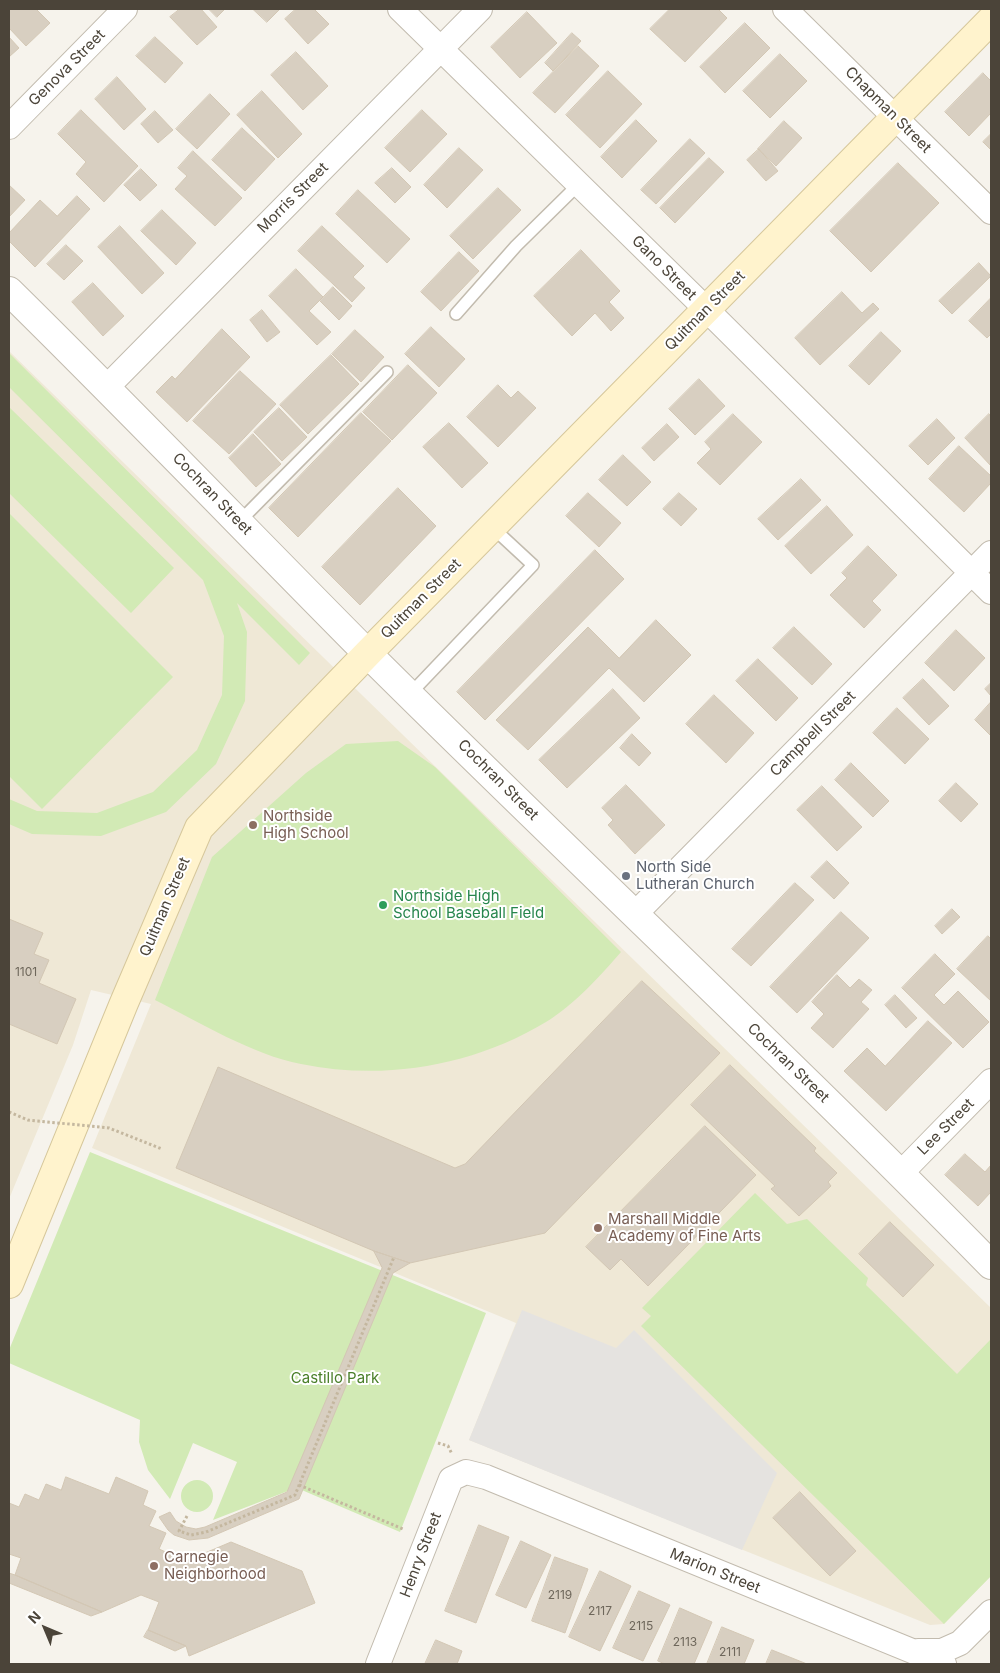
<!DOCTYPE html>
<html>
<head>
<meta charset="utf-8">
<style>
  body { margin:0 }
  #map { position:relative; width:1000px; height:1673px; overflow:hidden; background:#f6f3ec; font-family:Inter,sans-serif }
  canvas { display:block }
  .frame { position:absolute; inset:0; border:10px solid #4b4439; pointer-events:none }
  .north { position:absolute; left:20px; top:1603px; width:50px; height:50px; -webkit-text-stroke:4px #fff; paint-order:stroke; rotate:315deg; font-size:14px; font-weight:700; line-height:20px; text-align:center; color:#4b4439 }
  .north::after { content:''; display:block; margin:auto; width:18px; height:22px; background:#4b4439; clip-path:polygon(50% 0,100% 100%,50% 72%,0 100%) }
</style>
</head>
<body>
<div id="map">
<canvas width="1000" height="1673"></canvas>
<div class="frame"></div>
<div class="north">N</div>
</div>
<script>
const c = document.querySelector('canvas').getContext('2d');
c.lineJoin = 'round';
function fill(path, color) {
  c.fillStyle = color;
  c.fill(path, 'evenodd');
}
function trace(path, color, width, dash) {
  c.strokeStyle = color;
  c.lineWidth = width;
  c.lineCap = dash ? 'butt' : 'round';
  c.setLineDash(dash || []);
  c.stroke(path);
}
function label(font, color, halo, rows, align = 'center') {
  c.font = font + ' Inter,sans-serif';
  c.lineWidth = 4;
  c.setLineDash([]);
  c.textBaseline = 'middle';
  c.strokeStyle = halo;
  c.fillStyle = color;
  for (const [text, x, y, turn = 0] of rows) {
    c.save();
    c.translate(x, y);
    c.rotate((+turn || 0) * Math.PI / 180);
    c.textAlign = isNaN(turn) ? turn : align;
    if (halo) c.strokeText(text, 0, 0);
    c.fillText(text, 0, 0);
    c.restore();
  }
}
fill(new Path2D(`
  M9,351L991,1308V1576L944,1624L930,1625L469,1440L516,1323L92,1148L151,1004L91,990L73,1045L9,1199Z`), '#efe8d6');
fill(new Path2D(`
  M9,353L310,653L299,665L237,603L247,632L245,701L216,764L166,812L101,836L32,834L9,824V799L37,811L97,813L153,792L197,750L222,695L224,636L203,580L9,387Z
  M9,407L174,568L131,613L9,493Z
  M9,513L173,677L42,809L9,776Z
  M398,741L435,767L621,952C600,976 574,1005 546,1022C473,1066 385,1081 301,1064C253,1055 199,1022 155,1000L212,857L306,773L346,744Z
  M90,1152L486,1313L400,1532L290,1485L288,1491L213,1520L237,1462L193,1443L170,1499L148,1470L139,1442L140,1420L9,1363V1350Z
  M755,1193L787,1224L807,1219L868,1278L866,1285L957,1374L991,1339V1576L944,1624L641,1326L651,1316L642,1308Z
  M181 1496a16 16 0 1 1 32 0a16 16 0 1 1-32 0Z`), '#d2eab5');
fill(new Path2D(`
  M522,1310L616,1348L634,1330L777,1473L742,1550L469,1440Z`), '#e5e3e0');
const building = new Path2D(`
  M9,9H36L50,23L26,46L9,28Z
  M180,9H201L217,27L197,45L170,17Z
  M209,9H225L217,17Z
  M253,9H280L267,22Z
  M296,9H314L329,24L308,44L285,19Z
  M670,9H718L727,18L685,62L650,29Z
  M527,12L557,43L520,78L491,47Z
  M745,23L770,48L725,93L700,67Z
  M572,33L581,41L553,71L545,63Z
  M9,37L19,48L9,57Z
  M155,37L183,63L165,83L136,56Z
  M578,46L599,66L555,113L533,93Z
  M296,52L328,86L303,110L271,75Z
  M780,54L807,81L770,118L743,91Z
  M608,71L642,104L600,148L566,115Z
  M983,73L991,81V113L969,136L945,112Z
  M117,77L146,109L124,130L95,99Z
  M262,91L302,134L278,158L237,115Z
  M210,94L230,114L197,149L176,129Z
  M81,110L138,166L104,202L76,174L86,162L58,134Z
  M422,110L447,134L410,172L385,148Z
  M155,111L173,130L158,143L141,124Z
  M636,120L657,141L622,178L601,157Z
  M784,121L802,138L776,166L758,149Z
  M242,128L275,159L245,191L212,160Z
  M991,134V150L983,142Z
  M690,139L705,153L656,204L641,190Z
  M459,148L483,170L447,208L424,185Z
  M759,149L778,171L766,181L747,160Z
  M193,151L242,198L215,226L175,189L187,176L178,168Z
  M709,158L724,172L675,223L660,208Z
  M898,163L939,203L871,272L830,231Z
  M392,168L411,187L395,203L375,183Z
  M141,169L157,185L140,201L124,185Z
  M9,185L25,200L9,217Z
  M498,188L521,210L473,259L450,236Z
  M358,190L410,239L387,263L336,214Z
  M77,196L90,209L35,267L9,241V233L40,200L57,216Z
  M162,210L196,243L176,265L141,231Z
  M120,226L164,273L142,294L98,247Z
  M322,226L364,266L353,277L365,288L352,302L298,251Z
  M66,245L83,261L64,280L47,264Z
  M581,250L620,291L609,302L624,318L611,331L595,313L572,336L534,296Z
  M459,252L479,271L441,311L421,292Z
  M979,263L991,276L952,314L939,301Z
  M296,269L323,297L309,311L331,332L317,345L269,296Z
  M93,283L124,316L103,336L72,302Z
  M333,287L352,306L339,320L320,301Z
  M842,292L862,313L873,303L879,309L820,365L795,338Z
  M991,298V334L987,338L969,321Z
  M262,310L280,332L267,342L250,320Z
  M431,327L465,359L439,387L405,354Z
  M222,329L250,357L187,422L156,392L172,376L175,379Z
  M355,330L384,357L361,382L332,354Z
  M881,332L901,351L869,385L849,366Z
  M331,355L359,384L308,434L280,405Z
  M408,365L437,393L392,440L363,412Z
  M240,371L276,404L229,454L193,421Z
  M699,379L725,406L695,435L669,409Z
  M498,385L511,398L518,391L536,408L498,447L467,417Z
  M279,408L307,437L282,461L254,432Z
  M361,413L391,441L298,537L269,508Z
  M733,414L762,442L720,485L697,463L711,449L705,442Z
  M989,414L991,417V466L965,438Z
  M937,419L955,438L928,465L909,446Z
  M449,423L488,463L462,488L423,447Z
  M667,424L679,437L654,461L642,448Z
  M253,434L281,464L256,487L229,458Z
  M959,446L991,476V483L964,512L929,479Z
  M623,455L651,482L627,506L599,480Z
  M801,479L821,500L778,540L758,519Z
  M398,488L436,526L360,605L322,567Z
  M588,493L621,523L599,547L566,516Z
  M679,493L697,509L681,526L663,509Z
  M827,506L853,535L811,574L785,546Z
  M868,546L897,575L872,601L881,610L864,628L830,595L847,578L842,573Z
  M595,550L624,579L485,720L457,692Z
  M656,620L691,655L644,702L609,668L528,750L496,720L588,627L619,658Z
  M794,627L832,664L812,685L773,648Z
  M956,630L985,658L954,691L925,663Z
  M758,659L798,698L776,721L736,681Z
  M923,679L949,706L929,725L903,698Z
  M991,683V696L985,689Z
  M613,689L640,718L567,788L539,760Z
  M714,695L754,733L726,763L686,724Z
  M991,702V736L975,720Z
  M897,708L929,739L905,764L873,733Z
  M632,734L651,753L639,766L620,748Z
  M851,763L889,801L873,817L835,780Z
  M956,783L978,804L961,822L939,801Z
  M626,785L665,825L635,854L608,825L613,820L602,808Z
  M822,786L862,827L837,851L797,810Z
  M827,861L849,883L834,899L811,877Z
  M795,883L814,900L751,966L732,949Z
  M952,909L960,917L942,934L935,926Z
  M841,912L869,938L797,1013L770,987Z
  M9,919L43,933L34,954L49,960L39,983L76,999L57,1044L9,1024Z
  M988,936L991,939V1001L957,969Z
  M935,954L955,974L934,995L944,1005L958,991L989,1022L963,1048L902,988Z
  M837,975L850,988L859,979L872,990L861,1002L869,1009L833,1048L811,1028L824,1014L812,1002Z
  M642,981L720,1053L545,1233L410,1263L374,1251L176,1168L218,1067L455,1168L465,1164Z
  M895,995L917,1018L906,1028L885,1005Z
  M928,1021L952,1043L886,1111L844,1071L867,1048L885,1066Z
  M730,1065L816,1148L814,1151L837,1173L828,1182L831,1186L799,1216L771,1189L775,1186L691,1105Z
  M705,1126L756,1175L648,1286L621,1259L610,1270L586,1247Z
  M965,1154L985,1172L991,1165V1192L978,1206L945,1175Z
  M890,1222L934,1265L903,1297L859,1254Z
  M374,1251L410,1263L393,1273L299,1499L208,1538L189,1540L174,1535L168,1530L159,1517L170,1512L176,1521L186,1527L196,1529L205,1527L287,1492L382,1268Z
  M66,1477L109,1494L116,1477L148,1491L143,1505L156,1511L149,1526L166,1533L159,1549L186,1561L231,1542L302,1571L315,1603L189,1656L186,1646L148,1630L159,1602L141,1595L102,1612L15,1575L21,1558L9,1554V1503L19,1507L25,1494L39,1500L46,1484L61,1490Z
  M800,1492L856,1551L830,1576L773,1518Z
  M479,1525L509,1537L476,1623L445,1611Z
  M521,1541L551,1555L526,1608L496,1595Z
  M555,1557L588,1569L565,1633L532,1621Z
  M600,1571L631,1586L600,1651L569,1637Z
  M9,1573L15,1575L102,1612L91,1616L9,1583Z
  M639,1591L670,1605L643,1661L613,1648Z
  M680,1608L712,1622L694,1664H665L658,1661Z
  M722,1627L754,1640L744,1664H707Z
  M148,1630L186,1646L175,1651L144,1637Z
  M436,1640L462,1651L457,1664H425Z
  M772,1650L807,1664H766Z`);
fill(building, '#d8cfc1');
trace(building, '#d3c7b4', 1);
const service = new Path2D(`
  M456,314L516,246L579,184
  M239,522L387,372
  M410,694L533,565L492,527`);
const minor = new Path2D(`
  M400,9L706,309L991,592
  M785,9L991,212
  M9,127L125,9
  M107,387L480,9
  M634,915L991,553
  M901,1173L991,1081
  M918,1651H942L960,1643L991,1612
  M378,1664L451,1479L466,1472L486,1477L944,1664`);
const tertiary = new Path2D(`
  M9,291C130,410 247,532 366,652C573,858 787,1057 991,1265`);
const secondary = new Path2D(`
  M9,1284L124,1003L199,828L368,653L991,20`);
trace(service, '#c2bbae', 14);
trace(minor, '#c2bbae', 26);
trace(tertiary, '#c2bbae', 30);
trace(secondary, '#d6c79b', 30);
trace(new Path2D(`
  M438,1443L448,1446L452,1454
  M299,1485L403,1529
  M187,1516L179,1531L191,1535L206,1532L295,1495L394,1257`), '#c4b79f', 3, [2.5, 2.5]);
trace(service, '#fff', 11);
trace(minor, '#fff', 24);
trace(tertiary, '#fff', 28);
trace(secondary, '#fff3cd', 28);
trace(new Path2D(`
  M9,1112L28,1120L109,1128L162,1149`), '#c4b79f', 3, [2.5, 2.5]);
for (const [x, y, r, color] of [
  [253,825,5,"#8d6e63"],
  [626,876,5,"#6b7280"],
  [383,905,5,"#2e9e5b"],
  [598,1228,5,"#8d6e63"],
  [154,1566,5,"#8d6e63"]
]) {
  const dot = new Path2D();
  dot.arc(x, y, r, 0, 2 * Math.PI);
  c.fillStyle = color;
  c.fill(dot);
  trace(dot, '#fff', 2);
}
label('12px', '#6e675b', null, [
  ["1101",26,972],
  ["2119",560,1595],
  ["2117",600,1611],
  ["2115",641,1626],
  ["2113",685,1642],
  ["2111",730,1652]
]);
label('15px', '#4b4439', '#fff', [
  ["Genova Street",67,68,-45],
  ["Chapman Street",888,110,45],
  ["Morris Street",293,198,-45],
  ["Gano Street",664,268,45],
  ["Quitman Street",705,311,-45],
  ["Cochran Street",212,494,46],
  ["Quitman Street",421,599,-45],
  ["Campbell Street",813,734,-45],
  ["Cochran Street",498,780,45],
  ["Quitman Street",165,907,-67],
  ["Cochran Street",788,1063,44],
  ["Lee Street",946,1127,-45],
  ["Henry Street",421,1555,-69],
  ["Marion Street",715,1571,22]
]);
label('15px', '#785e54', '#fff', [
  ["Northside",263,816],
  ["High School",263,833],
  ["Marshall Middle",608,1219],
  ["Academy of Fine Arts",608,1236],
  ["Carnegie",164,1557],
  ["Neighborhood",164,1574]
], 'left');
label('15px', '#5b616d', '#fff', [
  ["North Side",636,867],
  ["Lutheran Church",636,884]
], 'left');
label('15px', '#27864d', '#fff', [
  ["Northside High",393,896],
  ["School Baseball Field",393,913]
], 'left');
label('15px', '#4a7f2a', '#fff', [
  ["Castillo Park",335,1378]
]);
</script>
</body>
</html>
